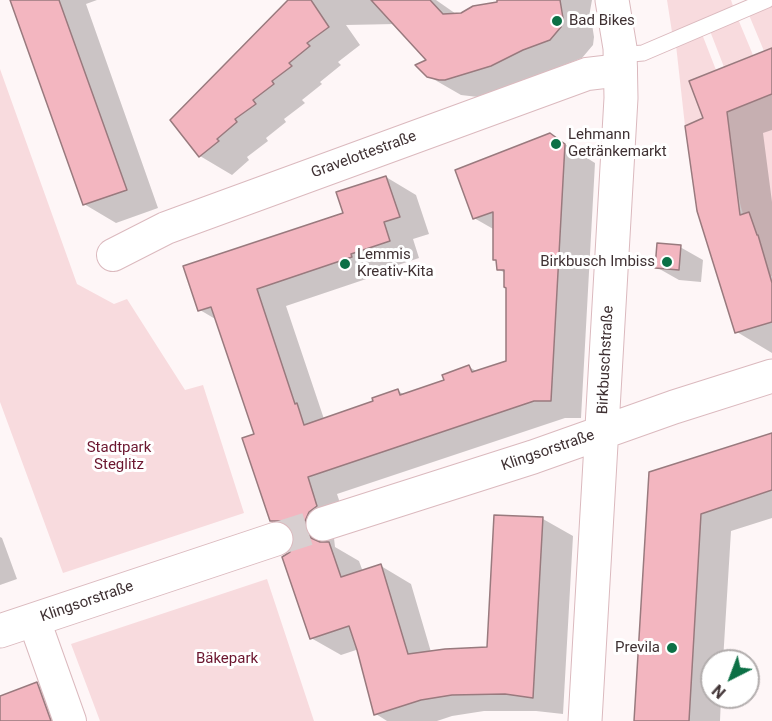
<!DOCTYPE html>
<html>
<head>
<meta charset="utf-8">
<style>
  body { margin:0 }
  #map { position:relative; width:772px; height:721px; overflow:hidden; background:#fef6f7; font-family:Roboto,sans-serif }
  canvas { display:block }
  .north { position:absolute; left:700px; top:649px; width:60px; height:60px; box-sizing:border-box; background:#fff; border:2px solid #b2adad; border-radius:50%; rotate:222deg; font-size:16px; font-weight:700; line-height:24px; text-align:center; color:#3f3133 }
  .north::after { content:''; display:block; margin:auto; width:21px; height:27px; background:#0c7046; clip-path:polygon(50% 0,100% 100%,50% 72%,0 100%) }
</style>
</head>
<body>
<div id="map">
<canvas width="772" height="721"></canvas>
<div class="north">N</div>
</div>
<script>
const c = document.querySelector('canvas').getContext('2d');
c.lineJoin = 'round';
function fill(path, color) {
  c.fillStyle = color;
  c.fill(path, 'evenodd');
}
function trace(path, color, width, dash) {
  c.strokeStyle = color;
  c.lineWidth = width;
  c.lineCap = dash ? 'butt' : 'round';
  c.setLineDash(dash || []);
  c.stroke(path);
}
function label(font, color, halo, rows, align = 'center') {
  c.font = font + ' Roboto,sans-serif';
  c.lineWidth = 6;
  c.setLineDash([]);
  c.textBaseline = 'middle';
  c.strokeStyle = halo;
  c.fillStyle = color;
  for (const [text, x, y, turn = 0] of rows) {
    c.save();
    c.translate(x, y);
    c.rotate((+turn || 0) * Math.PI / 180);
    c.textAlign = isNaN(turn) ? turn : align;
    if (halo) c.strokeText(text, 0, 0);
    c.fillText(text, 0, 0);
    c.restore();
  }
}
fill(new Path2D(`
  M667,0H731L733,6L672,32Z
  M772,5V48L764,51L749,15Z
  M738,19L753,55L724,67L710,31Z
  M702,34L716,70L689,81L703,118L685,126L676,45Z
  M0,69L77,284L114,304L127,299L185,390L203,385L244,513L63,573L0,402Z
  M772,94V276L767,277L757,235L749,212L743,214C733,181 736,146 723,114Z
  M267,579L314,721H100L71,644Z`), '#f8dbde');
fill(new Path2D(`
  M11,0H97L86,4L158,208L116,223L84,204Z
  M290,0H436L459,16L503,2V0H592L590,11L594,37L593,45L582,58L556,68L523,84L478,97L461,95L428,76V60L396,24L346,25L360,45L338,62L341,65L320,82L322,84L302,100L305,103L284,119L286,122L266,138L268,141L247,157L249,160L232,175L200,156Z
  M772,49V130L763,133L772,202V353L737,332L705,118Z
  M550,135L595,163L581,418H565L337,494L347,524L339,529L334,538L335,547L359,561L363,572L381,566L411,584L431,652L488,648L543,519L573,536L563,714L536,711H484L452,716L437,721H387L376,714L359,649L341,655L311,638L292,552L296,544L295,534L271,520L256,434L217,320L200,310L345,214L386,177L416,195L429,234L413,239L419,258L380,271L381,274L286,306L324,419L375,402L398,391L405,395L446,381L469,367L478,372L508,362L507,288L505,273L498,269L495,230L474,218Z
  M680,247L703,260L701,282L679,280L656,267Z
  M772,434V518L731,531L723,661H712V697H721L720,721H635L650,473Z
  M0,537L2,538L17,579L0,585Z
  M37,684L70,703L77,721H0V698Z`), '#0003');
const building = new Path2D(`
  M10,0H59L127,190L83,205Z
  M288,0H311L329,27L307,43L310,46L289,63L292,66L272,81L274,84L253,100L256,104L235,119L237,122L217,139L219,141L199,157L170,120Z
  M371,0H430L443,14L461,13L473,6L497,2V0H560L563,18L561,27L550,40L523,50L491,66L445,80H439L427,77L415,65L426,60Z
  M772,48V94L727,112L740,215L749,212L757,235H758L772,283V322L735,333L697,211L685,126L703,118L689,81Z
  M550,133L565,144L551,401H534L308,477L317,506L309,512L305,521V530L311,538L320,542H329L341,577L381,564L408,654L445,649L487,647L494,515L543,517L533,698L505,694L452,695L421,700L374,715L357,650L349,626L310,639L282,557L290,552L294,543V533L288,525L280,521H270L242,438L254,434L211,307L198,311L183,266L343,213L336,192L386,176L400,217L384,222L390,241L351,254L352,257L257,289L295,404L297,403L304,425L373,401L372,398L398,389L400,395L444,380L442,375L469,365L472,372L506,361V288L504,287V270H497L496,260H493V212L473,219L455,170Z
  M657,243L681,245L679,270L655,268Z
  M772,433V490L701,514L689,721H634L649,472Z
  M37,682L51,721H0V696Z`);
fill(building, '#f3b6c0');
trace(building, '#997a7e', 1.5);
trace(new Path2D(`
  M276,539L323,524`), '#d8cfd0', 33, [33, 16]);
const lane = new Path2D(`
  M620,55L643,53L767,0`);
const street = new Path2D(`
  M113,255L166,228L185,221L587,74L621,70
  M34,620L70,721`);
const secondary = new Path2D(`
  M323,524L533,457L674,407L772,376
  M0,631L276,539
  M585,721L621,98L620,48L612,0`);
trace(lane, '#dbb9be', 17);
trace(street, '#dbb9be', 34);
trace(secondary, '#dbb9be', 35);
trace(lane, '#fff', 15);
trace(street, '#fff', 32);
trace(secondary, '#fff', 33);
for (const [x, y, r, color] of [
  [557,21,6,"#0c7046"],
  [556,144,6,"#0c7046"],
  [667,262,6,"#0c7046"],
  [345,264,6,"#0c7046"],
  [672,648,6,"#0c7046"]
]) {
  const dot = new Path2D();
  dot.arc(x, y, r, 0, 2 * Math.PI);
  c.fillStyle = color;
  c.fill(dot);
  trace(dot, '#fff', 2);
}
label('15px', '#3f3133', '#fff', [
  ["Bad Bikes",569,21],
  ["Lehmann",568,135],
  ["Getränkemarkt",568,152],
  ["Lemmis",357,255],
  ["Kreativ-Kita",357,272],
  ["Birkbusch Imbiss",655,262,"right"],
  ["Previla",660,648,"right"]
], 'left');
label('15px', '#3f3133', '#fff', [
  ["Gravelottestraße",364,155,-20],
  ["Birkbuschstraße",606,360,-87],
  ["Klingsorstraße",548,451,-19],
  ["Klingsorstraße",87,602,-19]
]);
label('15px', '#6b162f', '#fff', [
  ["Stadtpark",119,448],
  ["Steglitz",119,465],
  ["Bäkepark",227,659]
]);
</script>
</body>
</html>
